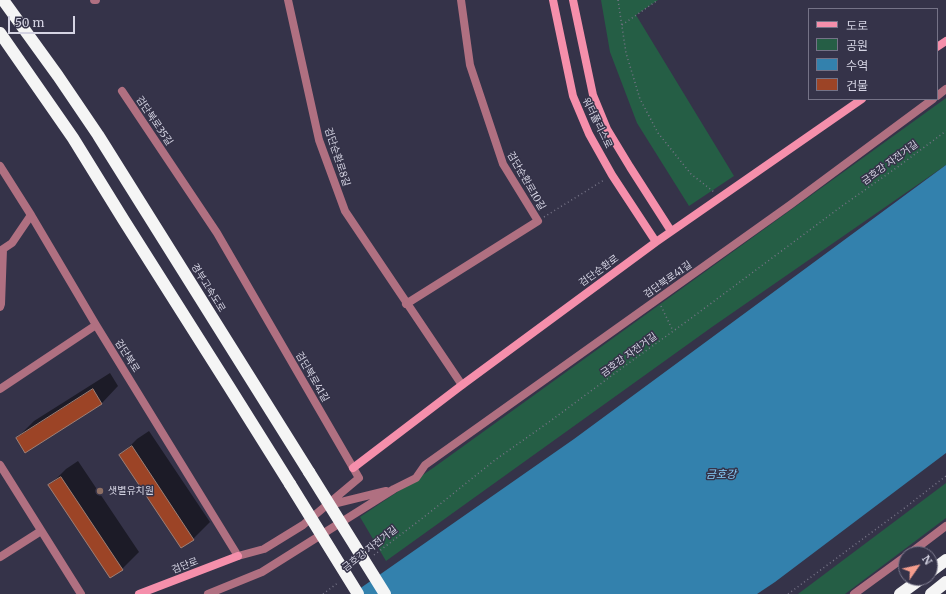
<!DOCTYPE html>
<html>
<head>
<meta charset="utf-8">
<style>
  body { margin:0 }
  #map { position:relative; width:946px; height:594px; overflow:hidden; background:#353349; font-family:Merriweather,"Noto Sans KR",serif }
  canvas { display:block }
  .legend { position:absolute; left:808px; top:8px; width:130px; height:92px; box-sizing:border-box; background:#353349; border:1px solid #757387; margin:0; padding:5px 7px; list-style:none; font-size:12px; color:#d5d4e3 }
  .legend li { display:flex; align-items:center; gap:8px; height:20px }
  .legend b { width:20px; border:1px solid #757387 }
  .north { position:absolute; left:898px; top:546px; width:40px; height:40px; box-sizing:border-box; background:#353349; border:1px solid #757387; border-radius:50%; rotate:56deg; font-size:11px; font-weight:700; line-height:16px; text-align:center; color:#d5d4e3 }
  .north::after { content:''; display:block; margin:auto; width:14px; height:18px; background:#f49d8d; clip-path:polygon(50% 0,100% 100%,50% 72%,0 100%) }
  .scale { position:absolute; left:8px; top:16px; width:67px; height:18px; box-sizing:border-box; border:2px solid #d5d4e3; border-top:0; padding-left:5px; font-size:12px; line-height:14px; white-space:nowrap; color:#d5d4e3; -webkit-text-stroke:3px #353349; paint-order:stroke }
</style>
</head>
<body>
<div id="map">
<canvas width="946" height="594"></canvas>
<ul class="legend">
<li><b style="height:5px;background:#f58fab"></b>도로</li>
<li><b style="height:11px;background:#255e45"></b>공원</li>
<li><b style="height:11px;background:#3381ad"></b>수역</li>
<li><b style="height:11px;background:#9c4426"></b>건물</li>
</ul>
<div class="north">N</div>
<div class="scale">50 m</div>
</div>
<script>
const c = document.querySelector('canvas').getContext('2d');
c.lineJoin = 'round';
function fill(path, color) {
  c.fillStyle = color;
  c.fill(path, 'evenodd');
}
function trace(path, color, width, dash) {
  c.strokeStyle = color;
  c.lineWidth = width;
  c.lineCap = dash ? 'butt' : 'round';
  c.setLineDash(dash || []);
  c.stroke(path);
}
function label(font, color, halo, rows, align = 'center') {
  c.font = font + ' Merriweather,"Noto Sans KR",serif';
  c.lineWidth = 3;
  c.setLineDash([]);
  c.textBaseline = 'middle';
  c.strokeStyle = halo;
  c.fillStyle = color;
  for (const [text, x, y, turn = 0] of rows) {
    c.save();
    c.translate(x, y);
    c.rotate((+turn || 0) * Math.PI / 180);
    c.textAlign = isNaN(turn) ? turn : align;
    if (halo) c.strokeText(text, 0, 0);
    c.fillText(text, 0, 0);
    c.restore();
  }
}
fill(new Path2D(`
  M601,0H658L636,15L734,176L689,206L637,123L610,52Z
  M946,98V165L712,327L386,561L360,517L433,468Z
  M946,483V518L845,594H798Z`), '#255e45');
fill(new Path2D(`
  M946,165V453L775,582L757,594H352L574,439Z`), '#3381ad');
fill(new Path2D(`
  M110,373L118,386L102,403L26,451L17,438L34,421Z
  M149,431L210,522L193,539L121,455L137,439Z
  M78,461L139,552L122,569L110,577L50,485L66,469Z`), '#0007');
const building = new Path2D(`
  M93,389L102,404L25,453L16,438Z
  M132,446L194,540L181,548L119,455Z
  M61,477L123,570L110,578L48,485Z`);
fill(building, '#9c4426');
trace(building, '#9e8076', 1);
trace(new Path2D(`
  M618,0L626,53L640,99L658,133L691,174L714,192
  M622,25L658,0
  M544,217L604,180
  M661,306L673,331
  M374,555L424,517L495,460L549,422L622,368L690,319L842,206L899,166L946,131
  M323,594L339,582
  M788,594L902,510L946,476`), '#767487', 1.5, [1, 3]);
trace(new Path2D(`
  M94,0H96
  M288,0L319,140L345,211L462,385
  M937,96L946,89
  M0,166L31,215L96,325L238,556L264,549L303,525L359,478L217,233L122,91
  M406,304L538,221L503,164L470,65L461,0
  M0,307L1,304L3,249L12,243L31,215
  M0,389L96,325
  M0,465L81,594
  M329,505L386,491
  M909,554L946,526
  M0,557L41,531
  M208,594L262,572L394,489L416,478L425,465L790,205L933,99
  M854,594L906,556`), '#b07081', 8);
trace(new Path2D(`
  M553,0L573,96L589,134L612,175L656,242
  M573,0L593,95L607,129L630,167L671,231
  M937,47L946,41
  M353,468L462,385L656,242L862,99
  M139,594L238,556`), '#f58fab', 8);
trace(new Path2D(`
  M3,0L58,76L98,135L309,472
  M0,33L73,138L123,219L228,385L290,484
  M930,572L946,560
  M900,594L922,578
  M931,594L946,582`), '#f5f5f5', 12);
trace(new Path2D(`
  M309,472L385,594
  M290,484L358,594`), '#f5f5f5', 12);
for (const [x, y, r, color] of [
  [100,491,4,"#8d6e63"]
]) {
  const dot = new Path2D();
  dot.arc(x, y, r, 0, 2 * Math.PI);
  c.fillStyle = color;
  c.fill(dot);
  trace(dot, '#353349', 1.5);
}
label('10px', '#d5d4e3', '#353349', [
  ["검단북로35길",154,121,56],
  ["워터폴리스로",597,123,64],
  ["검단순환로8길",337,157,72],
  ["금호강 자전거길",890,163,-36],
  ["검단순환로10길",526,181,60],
  ["검단순환로",599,271,-36],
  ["검단북로41길",668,280,-35],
  ["경부고속도로",208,288,58],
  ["금호강 자전거길",629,355,-36],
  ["검단북로",127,356,58],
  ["검단북로41길",312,377,60],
  ["금호강 자전거길",370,549,-38],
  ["검단로",185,566,-21]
]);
label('10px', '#d5d4e3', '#353349', [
  ["샛별유치원",108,491]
], 'left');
label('italic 11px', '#87cdf9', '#353349', [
  ["금호강",721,475]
]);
</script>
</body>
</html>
